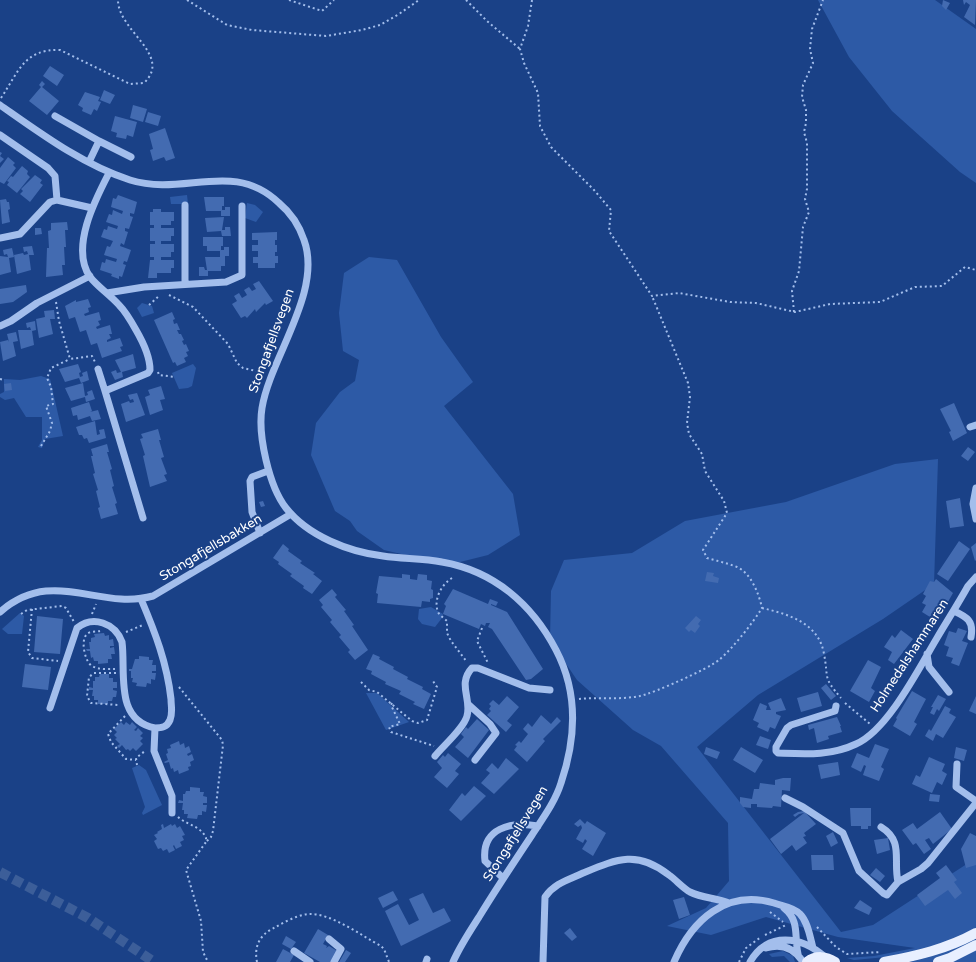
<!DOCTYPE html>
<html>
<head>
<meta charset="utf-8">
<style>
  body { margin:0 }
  canvas { display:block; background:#1a4187 }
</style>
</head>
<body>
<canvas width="976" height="962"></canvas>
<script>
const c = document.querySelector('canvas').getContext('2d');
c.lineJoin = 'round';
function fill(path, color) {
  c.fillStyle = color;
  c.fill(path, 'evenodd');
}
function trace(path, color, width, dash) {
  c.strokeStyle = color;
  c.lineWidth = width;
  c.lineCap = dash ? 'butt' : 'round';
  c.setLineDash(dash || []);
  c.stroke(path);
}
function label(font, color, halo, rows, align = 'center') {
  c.font = font + ' "Varela Round",sans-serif';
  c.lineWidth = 4;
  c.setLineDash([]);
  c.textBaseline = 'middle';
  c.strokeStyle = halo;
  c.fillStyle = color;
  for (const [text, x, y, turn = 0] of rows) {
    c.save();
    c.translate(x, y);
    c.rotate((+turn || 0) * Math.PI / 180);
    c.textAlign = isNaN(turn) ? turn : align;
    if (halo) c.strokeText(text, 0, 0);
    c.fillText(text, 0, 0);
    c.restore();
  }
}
fill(new Path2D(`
  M818,0H935L976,29V183L960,172L892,111L849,57Z
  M187,195L188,204H171L170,197Z
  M247,203L255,205L263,212L256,222L245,218Z
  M369,257L397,260L441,337L473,382L444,406L513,494L520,535L488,555L448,565L384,550L357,531L350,521L335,511L311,455L316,423L340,392L355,381L359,360L343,351L339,313L344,273Z
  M142,303L152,306L154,313L142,317L137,308Z
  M193,364L196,368L192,386L188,388L179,389L172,373Z
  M41,376L50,379L63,436L45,439L42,448L38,447L42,440V417H26L14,398L5,400L0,397V394L4,392V379L20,380Z
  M938,459L934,584L883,619L758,695L697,747L841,932L873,925L976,858V962H910L925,958L886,957L854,960L847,958L874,956L915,948L838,937L766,917L711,935L667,926L706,908L729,881L728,823L661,746L633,730L577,680L550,640L551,591L564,560L632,553L685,521L786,502L895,464Z
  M431,607L443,614L442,618L435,627L422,624L418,619L419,609Z
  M20,613L24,616L22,634H8L2,629Z
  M366,693H377L409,722L386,730Z
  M139,765L146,770L162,805L143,815L142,813L145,807L132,768Z
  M783,951L793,956L795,962H790L784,956L772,957L769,954Z`), '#2d5aa6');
fill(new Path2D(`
  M943,0L950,3L946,10L942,6Z
  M963,0H976L975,25L964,17L970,5L966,2L964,5Z
  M50,66L64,75L57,86L43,76Z
  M42,81L45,84L42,87L59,101L47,115L29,101L41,87L39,85Z
  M104,90L115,95L110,104L100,100Z
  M85,92L100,97L98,101L101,102L97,111L94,109L91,115L82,111L83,108L78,105Z
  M133,105L147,109L143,122L130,118Z
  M148,112L161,116L158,126L145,122Z
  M115,116L137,122L133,137L127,135L126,139L116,137L117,133L111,131Z
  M165,128L175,158L166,161L164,157L153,161L150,150L153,149L149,134Z
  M0,152L2,153L0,156L4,159L0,163Z
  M8,157L15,163L13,165L16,168L4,184L0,182V168Z
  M22,166L28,171L27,174L30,177L17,193L7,185L9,182L7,181L11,176L13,177Z
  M35,175L42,180L40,183L43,185L30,202L20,194L23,191L21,189Z
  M118,195L137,202L134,214L130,213V216L133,217L129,229L125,228V231L128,232L124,245L121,243L120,246L131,250L127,262L124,261L123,264L126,265L122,277L119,276V279L111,276L112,274L100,270L102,262L105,263L106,259L116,262L117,259L104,255L107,246L110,247L113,241L101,237L104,229L107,230L108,226L117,229L118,226L106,222L109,214L112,215L113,210L122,214L123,211L111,207L113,198L116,199Z
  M204,197H224V206H222V210H225V207H230V216H221V211H206Z
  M6,199L7,202H9L10,209L8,210L10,222L2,224L0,200Z
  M153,209H161V212H174V221H171V225H161V228H174V236H171V241H161V244H174V252H171V257H161V260H174V268H171V273H157V278H148L150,260H154V257H150V244H155V241H150V228H154V225H150V212H153Z
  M224,217L222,230H225V227H230L231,236H222L221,231L207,232L205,218Z
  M67,222L68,230H65L66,247H64L65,265H62L63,275L46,277L47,248H49L48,231L51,230V223Z
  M35,228H41L42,234L35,235Z
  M277,232V240H275V245H277V252H275V256H278V263H275V268H258V263H253V257H258V251H252V245H258V240H252V233Z
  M203,237H223V246H221V250H224V247H229V256H225V266H221V271H208V276H199V267H204L205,270H207L205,257H220V251H207V246H203Z
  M32,246L34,255H29L31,270L17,274L14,255L23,253L24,255L28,254L27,251L24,252L23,247Z
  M12,248L14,257L9,258L11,272L0,275V256L8,257L7,254L4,255L3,250Z
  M259,281L273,301L266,305L265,303L256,312L255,309L247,318L245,316L241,318L232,304L237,301L234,296L239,293L242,298L247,295L244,290L249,287L252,291L256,289L253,284Z
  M26,285L27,292L13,302L0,304V289Z
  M88,299L91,307L88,308L89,312L84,314L85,316L99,312L101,320L98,321L100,325L96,327L97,329L110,325L112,334H109L111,338L107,340V342L120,338L123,346L120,347L122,351L102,358L97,343L91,345L86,330L80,332L75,317L69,319L65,306L76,300V302Z
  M54,310L55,319H50L53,334L39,338L36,319L45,317L44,311Z
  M172,312L175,319L173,320L174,324L177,323L180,330H177L179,334H181L184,340L182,341L184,345L186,344L189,351L186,352L188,356L184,358L186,362L177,366L175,362L173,363L154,320Z
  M35,321L36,330L32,331L34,345L21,349L18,330H31L30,327L27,328L26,323Z
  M16,332L18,341L13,342L16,356L3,361L0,342L8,340L9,342L7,334Z
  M133,354L136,368L122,372L123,377L115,380L111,372L116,370L117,373L121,372L115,360Z
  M78,364L81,372L79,373L80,377L83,376L82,373L87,371L89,380L81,383L79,378L65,382L59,369Z
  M11,383L12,390L5,391L4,384Z
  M83,383L85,396L88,395L87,392L92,390L95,399L86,402L85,397L71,401L65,388Z
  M161,386L165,399L160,400L163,410L150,415L145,397L150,395L148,390Z
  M137,393L145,415L126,422L121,404L129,401L130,403L134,402L133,399L130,400L128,395Z
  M89,402L92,411L90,412L98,410L101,419L92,421L90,416L78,420L77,415L73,416L71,408Z
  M954,403L967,433L953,441L949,432L951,431L940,409Z
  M95,421L97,435L100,434L99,430L104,429L106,438L89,443L87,438L84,439L82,435H79L76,427Z
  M158,429L161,440H159L164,457L161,458L167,474L164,475L167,481L150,487L143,456L145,455L140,439L143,438L141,434Z
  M107,444L109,452H107L112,469L110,470L114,486L112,487L117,503L115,504L118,514L101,519L98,508L100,507L96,491L98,490L93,474L95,473L91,456H93L91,449Z
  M968,447L975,452L968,461L961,456Z
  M960,498L964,526L950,528L946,501Z
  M263,501L265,506L261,507L259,502Z
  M959,541L970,549L948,581L937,574Z
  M976,543V560L975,561L971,547Z
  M283,544L289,549L288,551L302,561L300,563L315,573L313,574L322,581L312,594L303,588L304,586L290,576L292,574L278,564L279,562L273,558Z
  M707,572L714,573L713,576L719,578L718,583L705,581Z
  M402,574L410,575V579L417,580L418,574L427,575V580L432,581L431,589L433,590V598L430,599V602L422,601L421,607L377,603L378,594L376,593L379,576L402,578Z
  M936,579L953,593L945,607L942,605L937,612L932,614L930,617L922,612L926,605L922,603L926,596L923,594L930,581L934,582Z
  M332,589L337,595L335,597L346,610L344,611L354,625L352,626L368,650L355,660L348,652L350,650L339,637L341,635L330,622L332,620L321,607L323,605L319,600Z
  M453,589L488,604L490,599L498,602L496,606L491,604V605L507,612L543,669L531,679L526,680L492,629L488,627L490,623H486L485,626L481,624L479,629L443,614L446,606L444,604Z
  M37,616L63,619L60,654L34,652Z
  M696,616L701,620L698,624L700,626L695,633L691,630L689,632L685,628Z
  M958,628L967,631L962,641L968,643L959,666L951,663L953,658L946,656L949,647L944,645L949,631L956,633Z
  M901,630L913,639L894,664L888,660L892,652L884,647L892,635L895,638Z
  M104,633L105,636L109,635V640L113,639L114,646H110V648L114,647L115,654H111L112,659H108V663L98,664V661H94L93,657L91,658L90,651H87L86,649H90L89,642H91V638L95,637L94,634Z
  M373,654L380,657L379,659L394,667L393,669L408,677L407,679L423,687L422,689L431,694L424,709L413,704L415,702L399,694L401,691L385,684L386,682L371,674L372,671L366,669Z
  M139,656L149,657V660H153L152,665H156V671H152V673H156L155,680L151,679V684L147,683L146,687L136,686L137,683L132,682L133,678H131V671H129V669H132L135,659H139Z
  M868,660L881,667L871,688L875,691L869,702L850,691Z
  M25,664L51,667L48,690L22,687Z
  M100,674H109V678H113V682H117V688H113V690L117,691L116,697H113L112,701H108V704H98V700H94V696H92L93,690H89V687L93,688V681H95V677H99Z
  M826,684L836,696L831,700L821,688Z
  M912,691L926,699L914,722L917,724L910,736L893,726L897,719L896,718Z
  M818,692L822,706L801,712L797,698Z
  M938,695L946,699L939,711L937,709L934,715L930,713L933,707H931Z
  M507,696L519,707L507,721L512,725L506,732L487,715L491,711L489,709L491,706L489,704L493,700L499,705Z
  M976,696V714L969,711Z
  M781,698L786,710L776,712V714L781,716L775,729L770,727L768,732L757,727L759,723L753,720L760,703L767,706L766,710H771L768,703Z
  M945,706L951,709L949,713L956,717L943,738L936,734L933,741L925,736L929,729L931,731Z
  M541,715L551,724L557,717L561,721L543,739L545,741L527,762L514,750L517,746L515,745L519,741L521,743L528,734L523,729L528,723L532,727Z
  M837,717L841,726H840L842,732L828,736L829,739L817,743L814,728L809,730L808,725Z
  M477,719L489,730L468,758L455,747L464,737L461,734L466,727L468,729Z
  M121,722L124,725L126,722L130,725L132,722L137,727L134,730L136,731L138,728L143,733L140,736L143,738L140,741L143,744L136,751L133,748L130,751L128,749L126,750L122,745L119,748L117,746L120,744L115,739L117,738L114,735L117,732L114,729Z
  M760,736L771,740L768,749L756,745Z
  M179,741L180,745L184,743L185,748L189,746L191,752L187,754L188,756L192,754L194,760L190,762L191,766L188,767L189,770L179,774L178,770L174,772L173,768L171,769L169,762L165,763L164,762L168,760L166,754L168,753L167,749L171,748L170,745Z
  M875,744L889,749L881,767L884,769L879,781L863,775L866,766L864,765L861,772L851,767L857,753L869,758Z
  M706,747L720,752L717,759L704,754Z
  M741,747L763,760L755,773L733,760Z
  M956,747L967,750L964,761L954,758Z
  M448,753L461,764L455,771L459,774L447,788L434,777L442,768L437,762L443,755L445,757Z
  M929,757L945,764L942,771L947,774L942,785L937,782L932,793L912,784L916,775L920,777Z
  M506,758L519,769L494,794L481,783L490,773L486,770L492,763L498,769Z
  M838,762L840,775L821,779L818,765Z
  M783,778H791L790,791L782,790L781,807L773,806L772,808L757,807V804H751V808L743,807L740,803V797L752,799L754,789H759L760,783L775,785V780Z
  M474,786L486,796L461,821L449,810L462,793L465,796Z
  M190,787L200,788V792H204L203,796L207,797V803H203V805H207L206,812L202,811V815H198L197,819L187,818L188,814H184V810H182L183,803H178L179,800L183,801V794H185L186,791H190Z
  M930,794L940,795L939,802L929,801Z
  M850,808H871V826H868V829H861V826H851Z
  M804,811L816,824L804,833L806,836L803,837L807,843L796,851L792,845L781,854L770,839L804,813L799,814L795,817L793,815L798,812Z
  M940,812L952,829L933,844L929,838L925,840L931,849L924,854L916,843L913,845L902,830L913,823L917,829Z
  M580,819L585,824L587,821L606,833L593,856L582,849L587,841L585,839L583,843L576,839L582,828L581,825L578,827L574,824Z
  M163,824L164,828L171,824L172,826L175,824L177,828L180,826L185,835L182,836L184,840L180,842L182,846L176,849L174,845L173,846L175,850L169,853L167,849L163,851L161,848L158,849L154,841L157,839L154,835L158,833L157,832L162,829L161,825Z
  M833,832L838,843L831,847L826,836Z
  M970,833L976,836V865L966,868L961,849Z
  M888,838L890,850L877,854L874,840Z
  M811,855H833L834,870H812Z
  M946,865L957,880L954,882L962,893L955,899L948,890L925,906L917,895L940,878L936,873Z
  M876,868L885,876L880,882L870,875Z
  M393,891L398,900L383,908L378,898Z
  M423,893L433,913L444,908L451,921L401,946L385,911L398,904L409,925L419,920L409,899Z
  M684,897L690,915L679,919L673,900Z
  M860,900L872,908L869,915L854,908Z
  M570,928L577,937L572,941L564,933Z
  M318,929L328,935L323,944L327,946L326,948L329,946L339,952L334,962H320L304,953Z
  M286,936L296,942L291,949L282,944Z
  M283,949L294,955L290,962H276Z
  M346,950L351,953L345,962H339Z`), '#436bb1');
trace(new Path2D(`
  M0,872L88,918L154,962`), '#3c5e99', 10, [10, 5]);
trace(new Path2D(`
  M187,0L227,25L252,30L326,36L362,30L380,25L399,14L419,0
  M289,0L322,11L334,0
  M466,0L487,21L520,49
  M532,0L528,26L520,49L524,63L538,93L540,126L551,147L594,190L611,210L609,231L652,296L679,293L730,302L756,303L795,312L830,304L880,302L915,287L942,286L965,267L976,270
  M1,98C19,71 24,49 60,50L130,84L144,83C173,55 118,31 118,0
  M169,295L193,307L228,344L237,363L243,368L265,373
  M56,302L59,321L70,359L92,356L95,362
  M149,305L160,295
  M794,312L792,291L799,271L803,227L809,212L805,199L807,189V143L804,132L806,123V110L802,97L803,85L813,63L810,49L812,29L823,0
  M158,372L159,375L175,377
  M0,379L4,380
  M41,446L50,431L52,423L46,406L53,404L51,387L47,378L51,368L70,359
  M452,578C442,584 433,599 438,612C440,616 444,618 447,621V633L451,641L467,662
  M762,608C788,614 819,623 824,654C829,679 822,676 841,698
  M32,609L28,652L32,658L58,661
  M21,614L27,610L62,606L66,608L74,622
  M92,614L96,604
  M482,628L477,641L488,663
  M100,631C96,632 90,631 87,634C80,640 85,662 92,666C99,670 108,669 115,669
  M126,632L143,625
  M116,673H94L89,677L87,696L91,703L118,705
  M361,682L369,690L377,692L412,721L418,723L427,720L437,687L433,681
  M179,687L222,740L223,745L213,831L211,837L206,842
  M579,699C599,697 620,700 640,696C654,693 708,669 719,660C733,648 752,624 762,608C759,594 751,573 737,567C727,563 717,561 707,558L703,550L727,513L724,501L705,471L702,454L689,434L687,423L690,397L688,383L652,296
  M392,703L391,705L400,724L389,727L391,732L434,746
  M845,703L870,724
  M125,716L108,734L111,742L126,759L136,760
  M137,765L136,758L145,751
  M178,817C187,825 201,826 206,838V842L186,870L201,921L203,952L208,962
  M770,912L783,922
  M817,927L836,947L847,954L881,952
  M765,935L786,925
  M257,962C254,947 259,936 272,929C283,923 296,915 309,914C331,913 362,936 381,946L384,949L389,962
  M739,962L746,948L761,937`), '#a3beec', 2, [2, 3]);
trace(new Path2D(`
  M0,105C40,133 83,165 130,180C184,197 233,159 279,203C291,213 299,225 304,240C323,292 270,358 262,408C259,426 262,443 266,460C270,477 275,494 286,508C308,536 349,552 383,556C403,559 423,558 442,562C494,571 532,604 556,650C578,692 576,739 561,783C555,802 543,818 532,835C514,862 496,889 479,917C470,931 460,946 453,962
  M55,116L99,141
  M0,135L48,168L55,176L57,200
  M89,162L99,141L131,157
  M109,173C95,200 70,248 90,277C98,287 110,295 119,305C126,312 131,321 136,330C143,342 150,356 150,370L148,373L105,391L143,518
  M185,205V283
  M0,238L20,234L50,202L57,200L92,208
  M107,293L144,287L226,282L242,275V206
  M0,326L11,321L37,303L90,276
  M98,369L105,391
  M970,427L976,425
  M976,488L973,504L976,519
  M260,533L252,512L250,481L252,477L268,471
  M141,599C155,632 167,663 171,699C171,706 173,713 170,720C167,727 162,728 155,728L154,751L172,796V813
  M954,611C967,617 974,621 971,637
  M0,612C53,566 98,611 153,596L291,514
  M927,654L929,667L949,692
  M468,704L490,724L496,733L475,760
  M836,706L835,711L791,725L787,728L776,747V751L778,753C805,754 831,756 856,744C888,730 919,668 937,638C947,621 958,604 968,586L976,577
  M50,708L77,628C93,615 115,623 122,642C126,672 114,720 155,728
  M435,756C443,746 464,728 467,716C472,699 457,684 472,668H478L529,688L550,690
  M957,764L956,787L976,801
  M785,798L803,807L843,833L859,871L883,893L887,895L898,882L921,869L928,863L976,803
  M881,827C904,841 893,860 898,882
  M503,878L485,861C481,828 511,821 538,826
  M784,908C800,921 794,935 798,954
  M329,939L341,949L334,962
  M766,948C782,943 794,948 803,962
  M294,951L310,962
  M426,962L427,959
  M543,962L545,897C555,883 568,880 583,873C617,859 637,850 669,875C676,880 683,888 690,892C702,898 716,898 729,903
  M674,962C692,920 726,889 774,903C782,906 794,907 800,914C808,922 810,937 813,948
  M750,962C768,931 801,936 825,957`), '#a3beec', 7);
trace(new Path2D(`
  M807,962C816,955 826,956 835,962
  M884,962C916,956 947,949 976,933
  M938,962L950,958L976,945`), '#e8efff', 10);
label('13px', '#fff', '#1a4187', [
  ["Stongafjellsvegen",272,341,-70],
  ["Stongafjellsbakken",211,548,-31],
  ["Holmedalshammaren",910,656,-57],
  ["Stongafjellsvegen",516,834,-58]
]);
</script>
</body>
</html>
